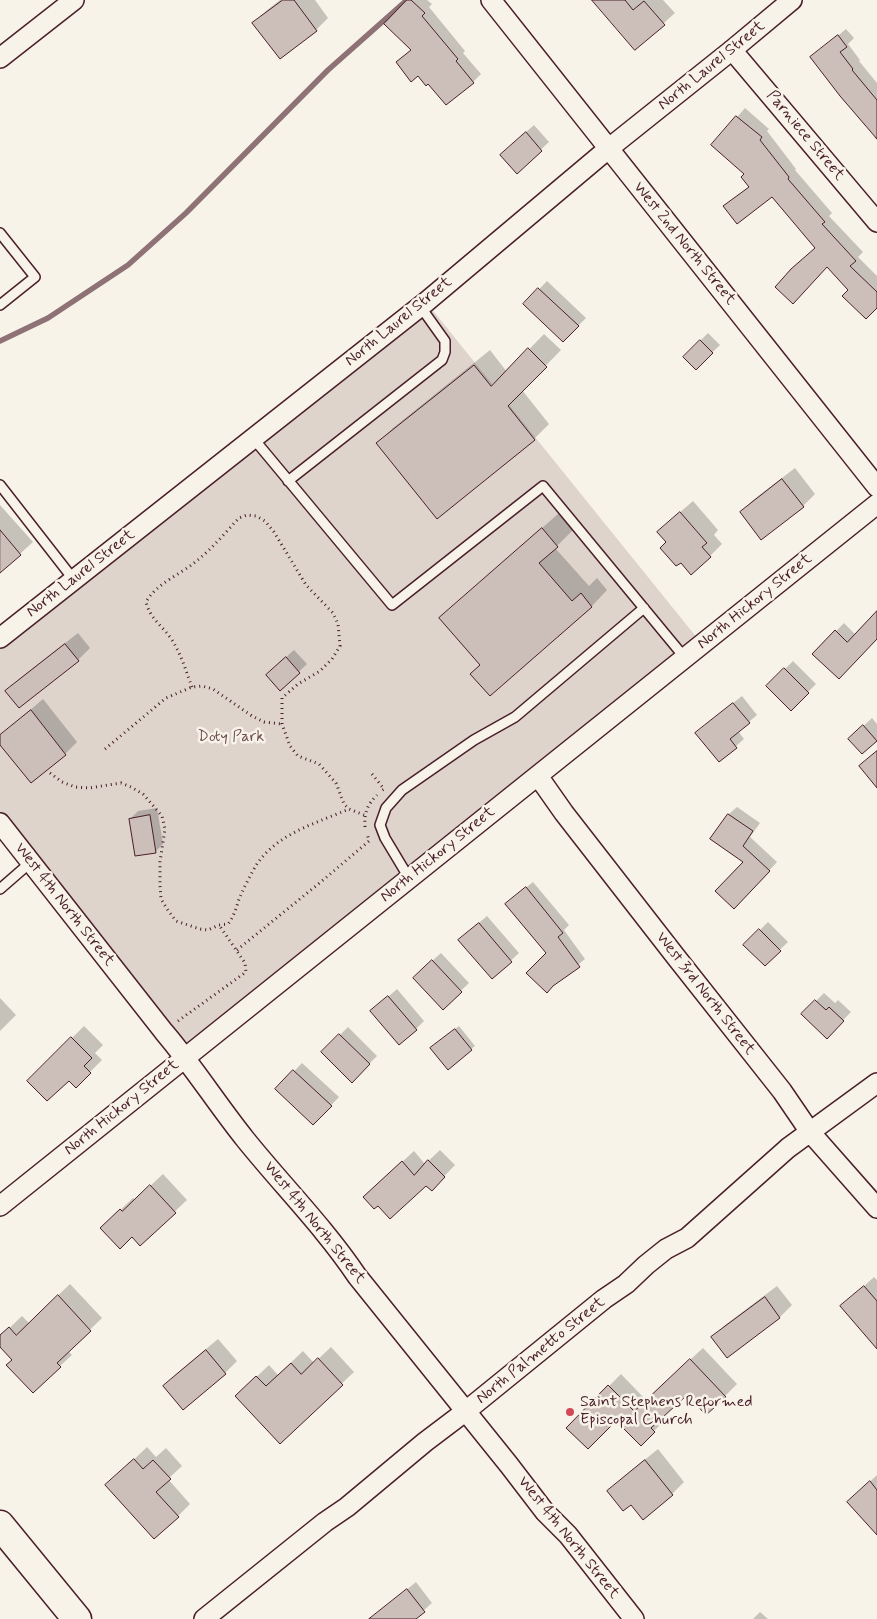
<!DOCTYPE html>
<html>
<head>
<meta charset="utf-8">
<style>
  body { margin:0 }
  canvas { display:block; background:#f7f3e8 }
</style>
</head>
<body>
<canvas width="877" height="1619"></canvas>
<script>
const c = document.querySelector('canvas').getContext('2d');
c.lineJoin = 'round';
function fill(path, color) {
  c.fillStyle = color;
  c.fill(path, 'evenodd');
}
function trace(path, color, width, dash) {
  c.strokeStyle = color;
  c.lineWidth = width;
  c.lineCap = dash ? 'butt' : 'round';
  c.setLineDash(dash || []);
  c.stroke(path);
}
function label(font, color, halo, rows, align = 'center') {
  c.font = font + ' Mynerve,sans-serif';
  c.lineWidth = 5;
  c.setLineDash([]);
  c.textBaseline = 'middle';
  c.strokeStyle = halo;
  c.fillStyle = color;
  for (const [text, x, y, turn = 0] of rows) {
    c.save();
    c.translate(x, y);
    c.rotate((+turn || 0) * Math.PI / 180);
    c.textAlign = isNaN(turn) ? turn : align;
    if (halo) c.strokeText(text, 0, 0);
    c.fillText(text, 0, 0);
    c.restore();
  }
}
fill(new Path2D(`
  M426,302L702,644L186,1057L0,822V638Z`), '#ded4cc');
fill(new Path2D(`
  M280,0H315L328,18L316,30L280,57L254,23L266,11Z
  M409,0H427L432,4L429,7L465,51L463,53L481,74L473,82H429L397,62L412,49Z
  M593,0H663L675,13L635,49Z
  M846,29L854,38L848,44L860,60L859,61L877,83V140L874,137L876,136L812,57Z
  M745,108L769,129L767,131L796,169L795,170L832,213L829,216L863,252L858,257L877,276V306L850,290L827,265L817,248L773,196L725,206L750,186L746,173L713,145Z
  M534,125L549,142L517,172L509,147Z
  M547,281L586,318L563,341L525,304Z
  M708,333L720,345L696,368L684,357Z
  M544,334L561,350L522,390L549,424L534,439L378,443L393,428L490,350L507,372Z
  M795,468L815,494L803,506L741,512L753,500Z
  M693,501L718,530L714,535L722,544L710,556L668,542L671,520Z
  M0,505L33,542L0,572Z
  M559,513L573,530L555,548L589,586L597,578L607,590L592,606L490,694L481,664L457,603Z
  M877,613V640L876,639L814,654L844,623L856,635Z
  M78,633L90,648L78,660L7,691L19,679Z
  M294,650L307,664L281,689L275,667Z
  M793,661L816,684L791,709L768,686Z
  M742,696L757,715L738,731L744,739L719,761L705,725Z
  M43,699L77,742L65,754L31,781L0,743V736Z
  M872,718L877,724V739L862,752L858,731Z
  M737,807L760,823L750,837L777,862L742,900L744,862L712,839L729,814Z
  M157,808L163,844L155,852L130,819L138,811Z
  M533,882L569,925L564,930L585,959L553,985L548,953L513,898Z
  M487,916L519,953L492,978L468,932Z
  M768,922L788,942L765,964L745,945Z
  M441,953L469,983L443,1008L422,970Z
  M397,989L424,1021L416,1029L372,1011Z
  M824,993L835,1003L838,1000L851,1012L827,1037L803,1014Z
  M0,998L16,1015L0,1031Z
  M84,1026L103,1045L95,1053L102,1060L76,1086L69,1079L29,1081Z
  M459,1026L475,1046L471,1049L436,1044Z
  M348,1027L377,1056L352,1081L323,1052Z
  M302,1063L339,1097L313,1124L277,1089Z
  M440,1150L455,1165L432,1189L426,1184L376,1186L414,1151L425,1164Z
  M163,1174L187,1200L140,1244L114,1216L133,1198L135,1200Z
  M874,1277L877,1280V1347L842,1306Z
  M70,1284L102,1318L68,1351L72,1355L60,1366L14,1360L0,1346V1337L22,1316L29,1323Z
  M777,1286L792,1305L780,1317L727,1356L713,1337L725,1325Z
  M218,1339L237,1361L225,1373L164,1386L176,1374Z
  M331,1347L354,1372L280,1442L249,1384L269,1365L278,1375L303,1351L314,1363Z
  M703,1348L737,1384L725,1396L687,1393L662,1416L666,1419L641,1444L616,1419L568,1428L621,1374L646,1400Z
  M147,1447L156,1457L166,1448L182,1466L168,1479L190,1504L178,1516L107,1485Z
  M658,1449L684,1482L672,1494L643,1518L631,1503L609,1491L621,1479Z
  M877,1475V1533L861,1490Z
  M416,1582L432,1603L414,1619H383L378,1613Z
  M760,1612L768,1619H753Z`), '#0003');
trace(new Path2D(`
  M0,341L48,318L128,265L186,213L328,70L407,0`), '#8e7275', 5.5);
const building = new Path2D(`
  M283,0H294L317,31L280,59L252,23Z
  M407,0H411L425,13L422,16L458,59L456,61L474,83L446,105L428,84L426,86L418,76L411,82L396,62L411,50L384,24Z
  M592,0H625L633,10L644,1L665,25L635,50Z
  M838,35L847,47L840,52L853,69L852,70L877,100V139L840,96L810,57Z
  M736,116L762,137L760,140L789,177L788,179L825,222L822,224L856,261L850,266L877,292V308L866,319L842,296L848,290L827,267L793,304L775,287L791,269L815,248L772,197L737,224L723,206L749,187L741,177L744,174L711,145Z
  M526,132L542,151L517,174L500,155Z
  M538,288L579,326L563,342L523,304Z
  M700,340L713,353L696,370L683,357Z
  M528,348L547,367L508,406L535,440L437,519L376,443L474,365L491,386Z
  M782,479L804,507L761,540L740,512Z
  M680,512L707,543L702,547L711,557L691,575L681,563L676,566L660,548L666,542L657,532Z
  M542,528L558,547L539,563L572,601L581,593L592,607L490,696L470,674L480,665L439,618Z
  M0,530L21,555L0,573Z
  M877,611V639L839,679L812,654L835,630L847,642Z
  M65,644L79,661L19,708L5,691Z
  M286,657L300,673L280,691L266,675Z
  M784,668L809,693L791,711L766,686Z
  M733,703L750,723L730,739L737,748L719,762L695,733Z
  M31,710L66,755L31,783L0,745V735Z
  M863,725L877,741L862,754L848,739Z
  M877,751V788L859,766Z
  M728,814L753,831L743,846L770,871L734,909L715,891L743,862L710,839Z
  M150,815L156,853L135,856L129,819Z
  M526,887L563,933L558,937L580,967L553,986L547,993L526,973L546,953L505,904Z
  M479,923L512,962L492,979L458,940Z
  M759,929L781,951L765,966L743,945Z
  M432,960L462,992L443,1010L413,978Z
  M388,996L417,1030L399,1045L370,1011Z
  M815,1000L826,1010L829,1007L844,1021L827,1039L801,1014Z
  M455,1029L472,1050L448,1070L430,1048Z
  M339,1034L370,1064L352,1083L321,1052Z
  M71,1037L92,1058L84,1066L91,1073L76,1088L69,1081L47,1101L27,1081Z
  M293,1070L332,1106L313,1125L275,1089Z
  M428,1160L445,1177L432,1191L426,1186L390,1219L378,1206L374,1209L363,1197L402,1161L414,1175Z
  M150,1185L176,1213L140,1246L132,1237L120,1249L100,1228L120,1209L122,1211Z
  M864,1286L877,1301V1349L840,1306Z
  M58,1295L91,1331L57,1363L61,1367L33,1393L6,1365L12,1360L0,1347V1335L9,1327L16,1335Z
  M765,1297L780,1318L727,1358L711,1337Z
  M206,1350L226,1374L183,1410L163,1386Z
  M318,1358L343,1385L280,1444L235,1396L256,1376L266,1386L291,1363L301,1374Z
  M690,1359L726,1397L706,1415L687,1395L651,1428L655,1432L641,1446L616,1421L588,1449L566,1428L608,1385L634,1411Z
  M134,1459L143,1469L153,1460L171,1479L156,1492L179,1517L154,1539L105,1485Z
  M645,1460L673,1495L643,1520L631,1505L623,1511L607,1491Z
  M870,1481L877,1490V1535L847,1502Z
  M407,1589L425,1612L416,1619H369Z`);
fill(building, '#ccbfb9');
trace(building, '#4a1f2b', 1);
const service = new Path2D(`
  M0,233L35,277L0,305
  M253,438L392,605L543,486L685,658
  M288,481L442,360L445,352V341L420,306
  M0,485L74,580
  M409,878L385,838L380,825L386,808L402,790L474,740L515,717L644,608
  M0,889L31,862`);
const minor = new Path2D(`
  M491,0L877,487
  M732,50L877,222
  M0,58L74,0
  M0,638L426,302L608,149L732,50L792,0
  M538,776L564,813L676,957L782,1091L810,1132L877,1208
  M0,823L164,1032C193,1066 217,1104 245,1139C282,1185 324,1227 357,1276L509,1465L545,1512L568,1535L634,1619
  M0,1206L877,504
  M204,1619L325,1522L347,1507L425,1442L466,1411L604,1299L626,1284L646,1265L666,1249L687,1238L788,1148L877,1083`);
const primary = new Path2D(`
  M0,1525L77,1619`);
trace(service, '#4a1f2b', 12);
trace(minor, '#4a1f2b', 22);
trace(primary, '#4a1f2b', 31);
trace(new Path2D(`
  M192,687C186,671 181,654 172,640C163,626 150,619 146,602C156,584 179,575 194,563C211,550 225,533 239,518L247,515L256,516L265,521L274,532L306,585L333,613L338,624L340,646L332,659L320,671L298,684L282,698V724L290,746L298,756L319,764L336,783L344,804L349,809L364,815
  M105,749L166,698L192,687L202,686L213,689L252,716L264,722L282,724
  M50,773L62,782L75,787L89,788L121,783L131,787L143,794L162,816L165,829L160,862V885L161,899L167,909L176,921L200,929L208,930L219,925L228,924C234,916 236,909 239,899C244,888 250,875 257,864C278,833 317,823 349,809
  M372,774L384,789L381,791
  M365,827C364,813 367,805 377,795
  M237,950L322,881L369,841L367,833
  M178,1021L246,972L245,963L219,925`), '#4a1f2b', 3, [1, 4]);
trace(service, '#f7f3e8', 9);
trace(minor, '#f7f3e8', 19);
trace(primary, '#f7f3e8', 28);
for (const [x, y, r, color] of [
  [570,1412,5,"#d1495b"]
]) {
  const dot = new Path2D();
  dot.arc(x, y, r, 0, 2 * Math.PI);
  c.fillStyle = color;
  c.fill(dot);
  trace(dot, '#f7f3e8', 2);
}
label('16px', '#4a1f2b', '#f7f3e8', [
  ["North Laurel Street",712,66,-39],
  ["Parniece Street",805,136,50],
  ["West 2nd North Street",684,244,51],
  ["North Laurel Street",399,322,-39],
  ["North Laurel Street",81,574,-38],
  ["North Hickory Street",755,602,-39],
  ["North Hickory Street",438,855,-39],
  ["West 4th North Street",64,905,52],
  ["West 3rd North Street",705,994,52],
  ["North Hickory Street",122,1108,-39],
  ["West 4th North Street",314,1223,51],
  ["North Palmetto Street",541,1351,-39],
  ["West 4th North Street",568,1538,51]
]);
label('16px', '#6f4c53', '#f7f3e8', [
  ["Doty Park",231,738]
]);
label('16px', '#4a1f2b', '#f7f3e8', [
  ["Saint Stephens Reformed",580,1403],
  ["Episcopal Church",580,1421]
], 'left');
</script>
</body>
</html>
